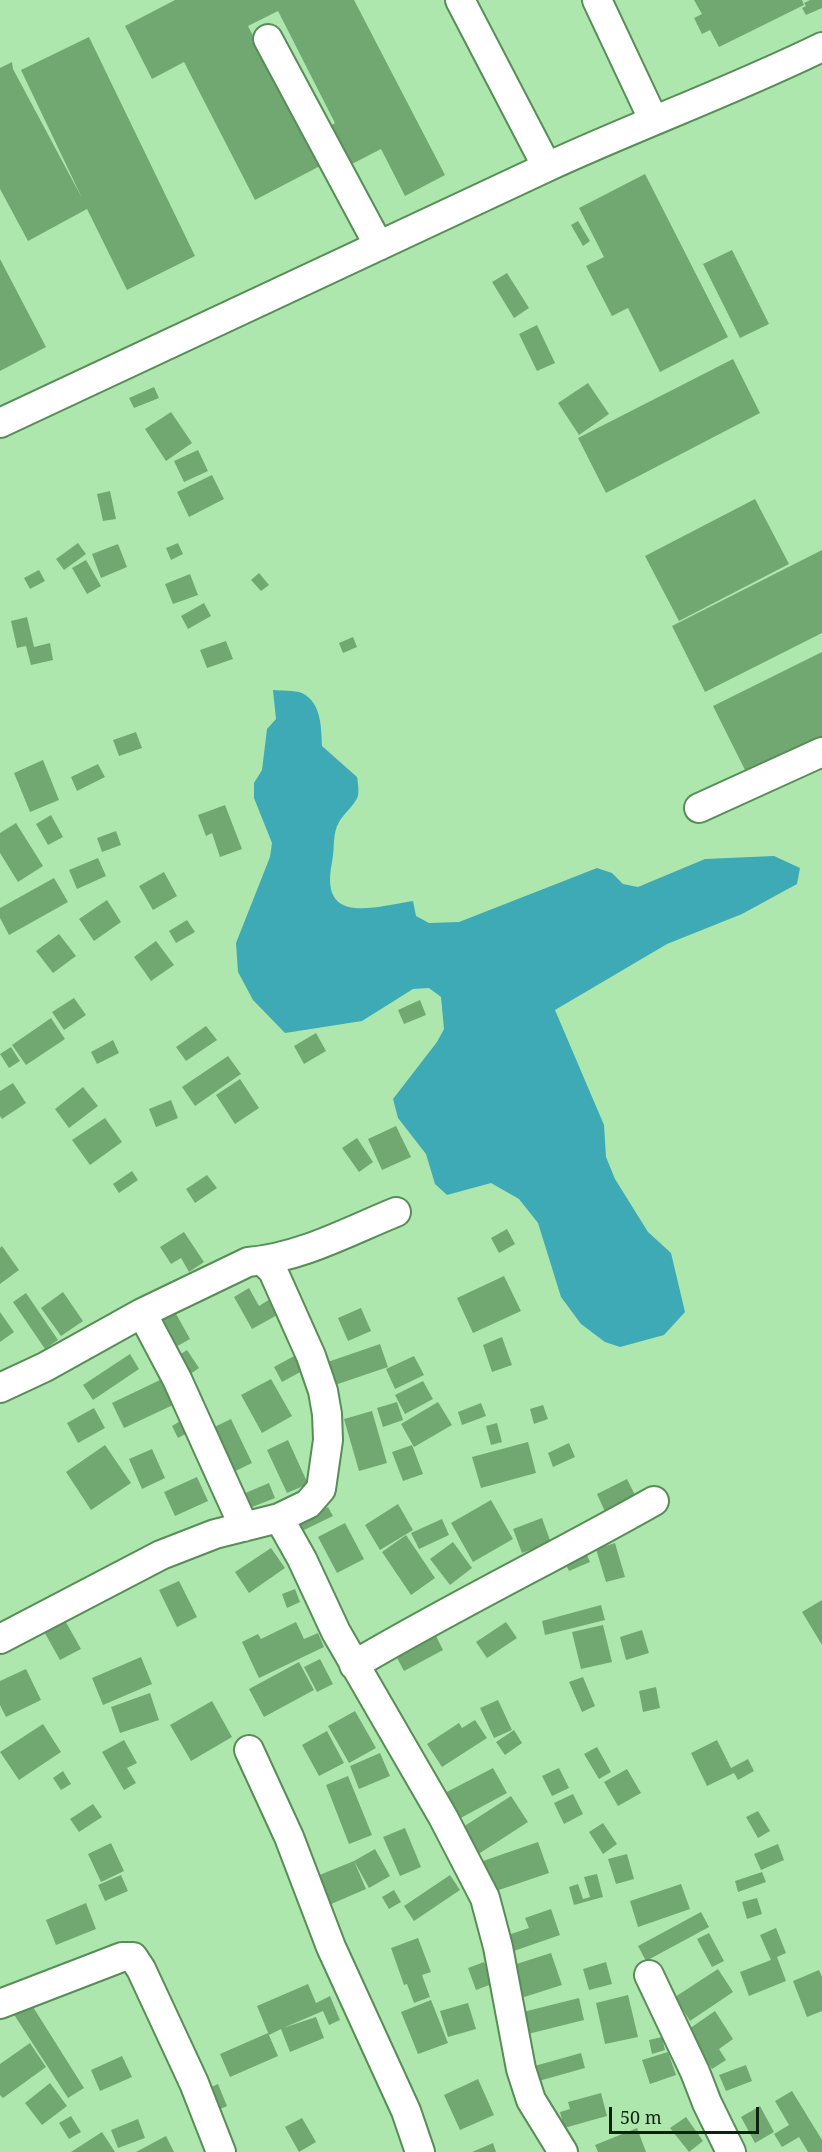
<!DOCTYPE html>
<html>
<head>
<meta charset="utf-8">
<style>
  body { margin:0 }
  #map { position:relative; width:822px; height:2152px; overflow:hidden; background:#aee7ad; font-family:"Noto Serif",serif }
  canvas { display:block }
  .scale { position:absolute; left:609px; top:2107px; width:150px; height:27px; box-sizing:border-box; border:3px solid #0d230e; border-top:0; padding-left:8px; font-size:18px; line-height:21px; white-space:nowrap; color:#0d230e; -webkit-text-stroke:4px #aee7ad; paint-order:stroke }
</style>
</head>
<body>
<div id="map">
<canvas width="822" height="2152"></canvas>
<div class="scale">50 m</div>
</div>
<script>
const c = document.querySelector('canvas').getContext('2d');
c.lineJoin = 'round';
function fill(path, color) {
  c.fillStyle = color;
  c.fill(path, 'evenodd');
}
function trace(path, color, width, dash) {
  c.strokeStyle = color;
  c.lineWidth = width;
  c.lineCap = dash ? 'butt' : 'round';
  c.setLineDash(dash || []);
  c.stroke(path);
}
fill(new Path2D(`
  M273,690C281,691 294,690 302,693C322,703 321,728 322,746L357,777C358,782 359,791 358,796C355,805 344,813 339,822C332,834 335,848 332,862C319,926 373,907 413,901L416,916L429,923L459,922L597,868L612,873L623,884L638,887L705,859L774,856L800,868L797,884L742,914L667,944L555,1010L604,1125L606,1157L615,1179L648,1232L671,1253L685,1312L664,1335L620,1347L605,1342L581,1324L561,1297L538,1223L519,1199L491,1183L447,1195L435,1184L426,1154L398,1118L393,1099L437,1042L444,1029L441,997L429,988L413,989L362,1021L285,1033L253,1000L238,972L236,943L270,857L272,843L254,798V783L262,770L267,729L276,719Z`), '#3eaab5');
fill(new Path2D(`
  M175,0H354L445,175L405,196L381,149L350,165L330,126L335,123L278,11L248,26L320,166L255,200L184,62L152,79L125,26Z
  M694,0H802L804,5L719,47L710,30L702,34L694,18L702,14Z
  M810,0H822V8L806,15L802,8L806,6L804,3Z
  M89,37L195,256L127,290L87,209L28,241L0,189V68L12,62L13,69L82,198L21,70Z
  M645,174L728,337L660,372L628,308L612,316L586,266L604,257L579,208Z
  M578,221L590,241L583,246L571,225Z
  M732,250L769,324L740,338L703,264Z
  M0,259L46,347L0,371Z
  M507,273L529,308L514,318L492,282Z
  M537,325L555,363L537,371L519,334Z
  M733,359L760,413L606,493L578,438Z
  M588,383L609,414L579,435L558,403Z
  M154,387L159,398L134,408L129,398Z
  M171,412L192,443L166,461L145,429Z
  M198,450L208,471L184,482L174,461Z
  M212,475L224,499L189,517L177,492Z
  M110,491L116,519L103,521L97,494Z
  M755,499L789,564L679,621L645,556Z
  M78,543L86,554L64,570L56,559Z
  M178,543L183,554L171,560L166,548Z
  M118,544L127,567L101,578L92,554Z
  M822,550V633L705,692L672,626Z
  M86,560L101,586L87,594L72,568Z
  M39,570L45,581L30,589L24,578Z
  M259,573L269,585L261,591L251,580Z
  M190,574L198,595L173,604L165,584Z
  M204,603L211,616L188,629L181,616Z
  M27,617L34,647L50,643L53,660L31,665L26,646L17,648L11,621Z
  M353,637L357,647L343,653L339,643Z
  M226,641L233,659L207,668L200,650Z
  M822,652V737L747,774L713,706Z
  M136,732L142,748L119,756L113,740Z
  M43,760L59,800L30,812L14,773Z
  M98,764L105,777L77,791L71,777Z
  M225,805L242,849L220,857L212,833L206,836L198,815Z
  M51,815L63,837L48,845L36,824Z
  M16,823L43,866L18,882L0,853V833Z
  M116,831L121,845L102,852L97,838Z
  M98,858L106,876L77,889L69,870Z
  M164,872L177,896L153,910L139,886Z
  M54,878L68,902L9,935L0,918V908Z
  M107,900L121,922L94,941L79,919Z
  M187,920L195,932L176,943L169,931Z
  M59,934L76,956L53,973L36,951Z
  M156,941L174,965L151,981L134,957Z
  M74,998L86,1015L64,1030L52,1012Z
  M420,1000L426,1015L404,1024L398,1010Z
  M51,1018L65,1039L26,1065L12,1045Z
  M206,1026L217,1040L186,1061L176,1047Z
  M316,1033L326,1051L304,1064L294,1046Z
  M113,1040L119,1053L97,1064L91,1052Z
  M11,1047L20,1061L9,1068L0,1054Z
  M228,1056L241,1074L195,1106L182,1087Z
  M240,1079L259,1108L235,1124L216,1095Z
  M13,1083L26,1103L2,1119L0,1116V1091Z
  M83,1087L98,1106L69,1128L55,1109Z
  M171,1100L178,1118L156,1127L149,1109Z
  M105,1118L122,1142L90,1165L72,1140Z
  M396,1126L411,1157L382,1170L368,1139Z
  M357,1138L373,1162L359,1172L342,1148Z
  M132,1171L138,1180L119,1193L113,1184Z
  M207,1175L217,1188L195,1203L186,1189Z
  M507,1229L515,1244L499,1253L491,1238Z
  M184,1232L204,1262L189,1272L181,1258L171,1264L160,1247Z
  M2,1246L19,1270L0,1284V1248Z
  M504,1276L521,1311L473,1333L457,1298Z
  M249,1288L259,1306L270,1299L279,1314L252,1329L234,1297Z
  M63,1292L83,1321L61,1336L41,1308Z
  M26,1293L58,1340L45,1349L13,1302Z
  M361,1308L371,1331L348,1341L338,1318Z
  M0,1312L14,1332L0,1342Z
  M175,1312L190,1339L165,1353L151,1326Z
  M502,1337L512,1365L492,1372L483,1345Z
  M380,1344L388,1367L326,1388L319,1365Z
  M187,1350L199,1368L183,1379L170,1361Z
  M130,1354L139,1369L93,1400L83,1385Z
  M296,1355L304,1370L282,1382L274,1367Z
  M414,1356L424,1375L395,1389L386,1369Z
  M271,1379L292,1416L262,1433L241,1395Z
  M160,1380L173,1405L124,1428L112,1403Z
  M423,1381L433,1399L405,1414L395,1395Z
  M397,1402L403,1420L383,1427L377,1408Z
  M438,1402L452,1425L414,1447L401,1424Z
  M481,1403L486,1416L462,1425L458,1412Z
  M543,1405L548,1419L534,1424L530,1409Z
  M94,1408L105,1428L78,1443L67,1423Z
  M372,1411L387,1463L359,1471L344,1419Z
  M231,1419L252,1463L225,1476L204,1432Z
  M182,1420L189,1432L178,1438L172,1426Z
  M497,1423L502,1442L491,1445L486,1426Z
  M288,1440L308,1484L287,1493L267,1450Z
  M528,1442L536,1473L481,1488L472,1457Z
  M569,1443L575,1457L553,1467L548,1453Z
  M105,1445L131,1483L91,1510L66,1472Z
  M412,1445L423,1474L403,1481L392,1452Z
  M152,1449L165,1478L142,1489L129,1459Z
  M197,1477L208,1501L175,1516L164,1492Z
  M627,1479L638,1501L607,1516L597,1494Z
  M269,1483L275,1498L242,1511L236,1497Z
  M491,1500L513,1539L473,1562L451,1523Z
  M398,1504L413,1530L380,1550L365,1525Z
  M328,1507L333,1516L300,1532L295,1523Z
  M542,1518L551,1543L522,1553L513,1529Z
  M442,1519L449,1535L419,1549L411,1533Z
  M345,1523L364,1559L337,1573L318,1537Z
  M406,1535L435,1578L411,1595L382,1552Z
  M453,1542L472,1568L450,1585L430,1559Z
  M615,1543L625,1577L606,1582L596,1549Z
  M582,1544L590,1562L569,1571L561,1554Z
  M271,1548L285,1568L249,1593L235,1572Z
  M179,1581L197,1617L177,1627L159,1590Z
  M295,1589L300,1602L287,1608L282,1594Z
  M822,1600V1645L802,1612Z
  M601,1605L605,1620L545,1635L542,1621Z
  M63,1617L81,1649L60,1660L42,1628Z
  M296,1622L304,1639L318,1633L324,1647L259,1678L242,1642L258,1634L261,1639Z
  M506,1622L517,1638L487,1658L476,1642Z
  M603,1625L612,1662L581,1669L572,1632Z
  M642,1630L649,1653L626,1660L620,1637Z
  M435,1634L443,1650L404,1671L396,1656Z
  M141,1657L152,1684L103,1705L92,1678Z
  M320,1659L333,1684L317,1692L304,1667Z
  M299,1662L314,1690L264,1717L249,1689Z
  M26,1669L41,1700L6,1717L0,1705V1681Z
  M583,1677L595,1706L582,1712L569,1682Z
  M656,1687L660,1708L643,1712L639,1691Z
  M150,1693L159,1720L120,1733L111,1707Z
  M498,1700L512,1730L494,1738L480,1708Z
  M212,1701L232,1737L191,1761L170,1725Z
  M355,1711L376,1748L349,1763L328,1726Z
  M475,1720L487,1738L442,1767L427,1744L459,1723L462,1728Z
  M43,1724L61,1752L19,1780L0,1752Z
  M514,1730L522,1743L505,1755L496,1742Z
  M327,1731L344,1763L319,1776L302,1745Z
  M124,1740L137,1763L127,1768L136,1783L124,1790L102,1752Z
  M717,1740L731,1768L748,1759L754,1771L738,1780L734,1773L707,1786L691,1753Z
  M597,1747L611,1772L599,1779L584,1754Z
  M380,1753L390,1776L359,1789L350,1766Z
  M493,1768L507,1793L457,1820L443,1794Z
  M559,1768L569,1788L552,1796L542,1776Z
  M627,1769L641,1793L618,1806L604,1782Z
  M63,1771L71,1784L61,1790L53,1778Z
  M348,1776L372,1835L349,1844L326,1785Z
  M573,1794L583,1814L564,1824L554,1803Z
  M511,1796L528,1822L477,1855L460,1829Z
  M93,1804L102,1817L79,1832L70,1819Z
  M758,1811L770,1831L758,1838L746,1817Z
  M603,1823L617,1844L603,1854L589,1832Z
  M405,1828L421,1867L400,1876L383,1837Z
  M538,1842L549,1873L493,1892L483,1861Z
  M111,1843L124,1871L101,1882L88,1854Z
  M778,1844L784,1860L761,1870L754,1854Z
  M375,1849L390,1876L369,1888L354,1861Z
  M627,1854L634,1879L616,1884L608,1859Z
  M354,1861L366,1889L329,1905L317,1876Z
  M762,1872L766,1882L738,1892L735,1881Z
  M597,1874L603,1897L574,1905L569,1887L578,1884L583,1899L590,1897L584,1877Z
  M121,1875L128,1891L105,1901L98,1885Z
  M450,1875L460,1890L414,1921L404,1906Z
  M681,1884L690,1909L638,1927L630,1901Z
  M394,1890L401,1902L389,1909L382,1897Z
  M757,1898L762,1914L747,1919L742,1902Z
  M86,1903L96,1929L56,1945L46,1920Z
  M551,1909L560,1935L511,1952L505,1936L529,1928L525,1918Z
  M701,1912L709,1927L646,1961L638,1946Z
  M776,1928L786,1953L777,1957L786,1981L749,1996L740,1972L771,1960L760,1935Z
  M709,1933L724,1961L712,1967L697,1939Z
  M418,1938L431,1972L422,1975L430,1997L414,2003L407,1984L404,1985L391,1948Z
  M551,1953L562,1985L518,1999L507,1967Z
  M484,1962L492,1984L476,1990L468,1968Z
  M606,1962L612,1984L589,1990L583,1969Z
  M718,1969L733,1992L690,2021L675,1997Z
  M819,1970L822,1977V2011L807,2017L793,1981Z
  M308,1984L316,2003L330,1996L340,2020L329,2025L323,2011L283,2028L316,2017L324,2038L290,2052L281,2029L269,2035L257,2006Z
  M628,1995L638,2037L605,2044L596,2003Z
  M579,1998L584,2020L520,2036L515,2014Z
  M28,1999L84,2088L68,2098L11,2010Z
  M431,2000L448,2043L418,2054L401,2012Z
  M468,2003L476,2029L448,2037L440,2011Z
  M715,2011L733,2039L719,2049L726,2060L712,2069L686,2031Z
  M268,2033L278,2056L230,2077L220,2054Z
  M662,2037L665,2050L652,2054L649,2040Z
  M30,2043L46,2067L3,2098L0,2095V2064Z
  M668,2052L676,2075L650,2084L642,2060Z
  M581,2053L585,2068L535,2082L531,2067Z
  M122,2056L132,2077L100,2091L91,2070Z
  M746,2065L752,2081L726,2091L719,2075Z
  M478,2079L494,2115L460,2130L444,2095Z
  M50,2083L67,2106L42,2125L25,2103Z
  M218,2084L227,2106L214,2112L205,2090Z
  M792,2091L822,2140V2152H808L799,2137L782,2147L774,2134L789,2125L775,2101Z
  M601,2093L607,2116L564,2128L560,2112L570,2109L568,2102Z
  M760,2106L774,2132L755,2143L741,2117Z
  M71,2116L81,2132L69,2139L59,2123Z
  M686,2117L703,2141L689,2152L670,2128Z
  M302,2118L316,2142L299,2152L285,2127Z
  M138,2119L145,2138L118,2148L111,2130Z
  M637,2128L646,2152H598L595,2145Z
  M102,2132L115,2152H71Z
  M166,2136L174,2152H136Z
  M493,2143L496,2152H472Z`), '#71a871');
const minor = new Path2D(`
  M460,0L547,167
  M597,0L653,119
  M268,39L379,246
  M0,423C182,337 364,251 547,167C638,125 732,91 822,47
  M699,808L822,752
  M142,1313L177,1379L244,1527
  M0,1388L45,1367L142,1313L248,1262C300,1258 349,1231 396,1212
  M279,1518L302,1559L336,1632L443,1817L485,1898L498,1947L521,2069L531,2100L563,2152
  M0,1639L161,1555L215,1534L279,1518L308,1504L321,1489L328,1440L327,1414L323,1391L311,1356L273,1271L263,1261
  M354,1665C452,1607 555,1557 654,1501
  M249,1750L289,1837L331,1947L406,2111L420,2152
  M649,1975L695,2072L707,2103L731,2152
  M0,2004L122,1957H133L141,1969L194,2083L221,2152`);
trace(minor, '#578d57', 32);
trace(minor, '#fff', 28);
</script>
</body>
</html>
